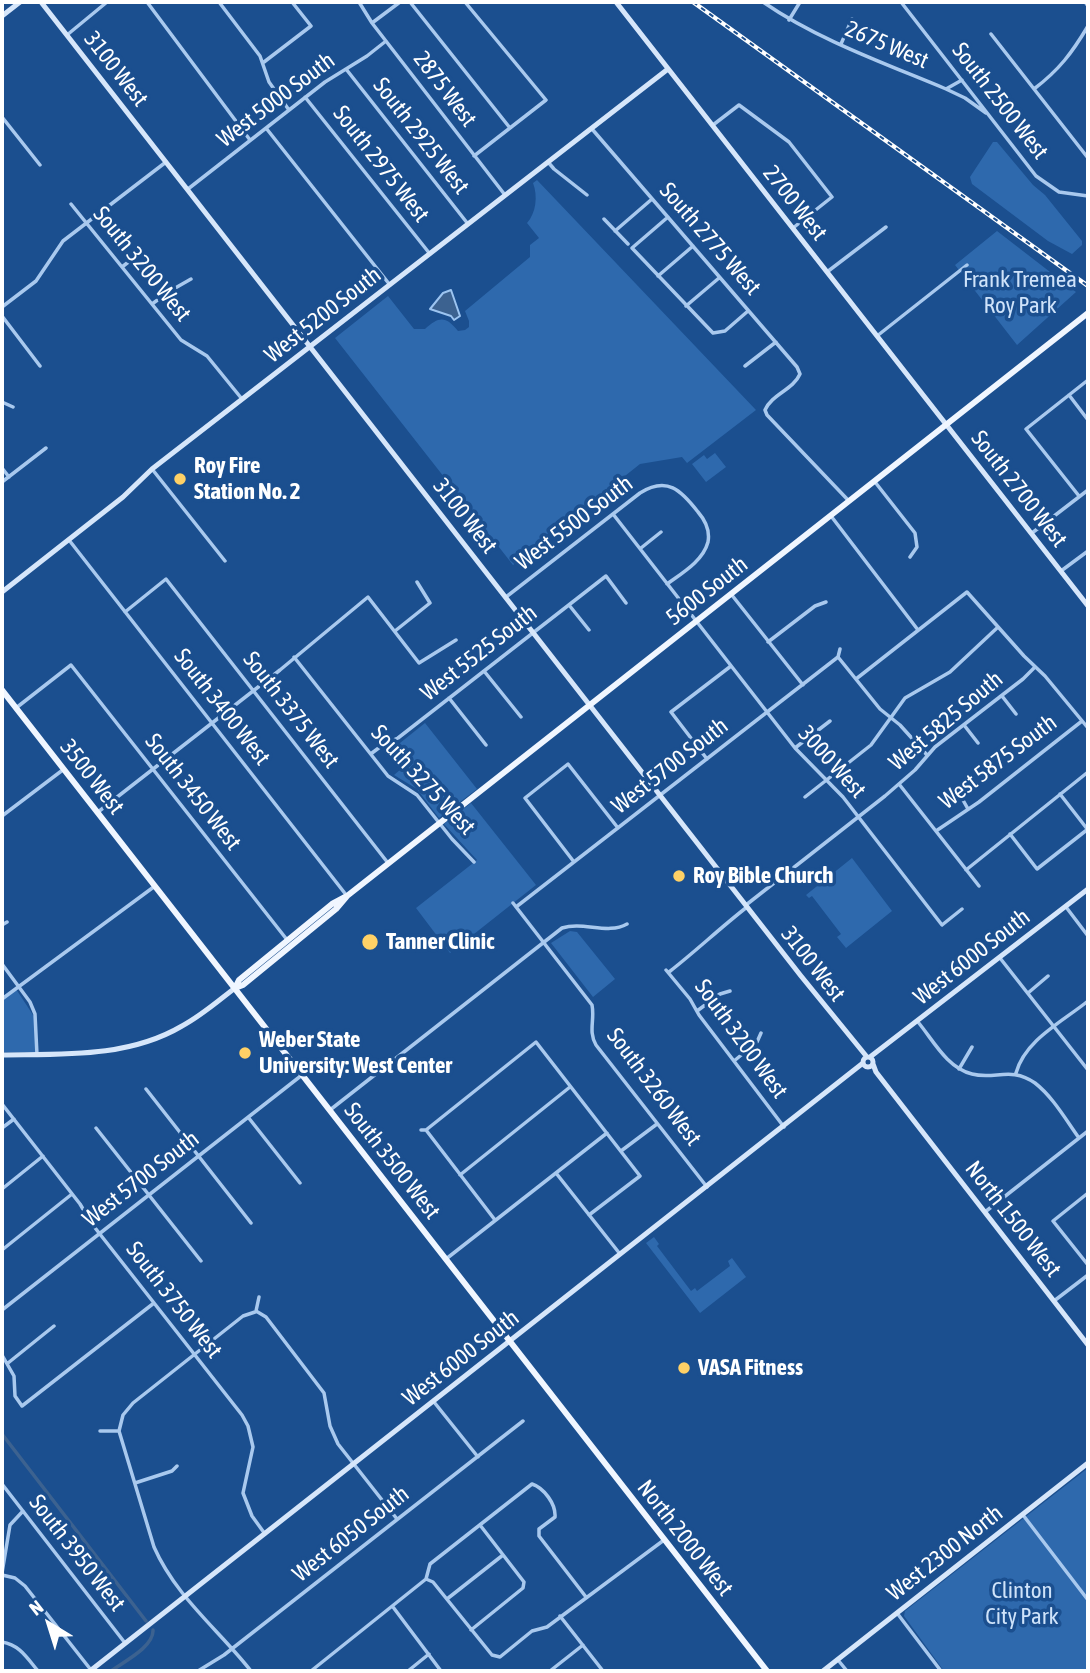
<!DOCTYPE html>
<html>
<head>
<meta charset="utf-8">
<style>
  body { margin:0 }
  #map { position:relative; width:1090px; height:1673px; overflow:hidden; background:#1b4f8f; font-family:"Asap Condensed",sans-serif }
  canvas { display:block }
  .frame { position:absolute; inset:0; border:4px solid #fff; pointer-events:none }
  .north { position:absolute; left:14px; top:1589px; width:70px; height:70px; -webkit-text-stroke:5px #1b4f8f; paint-order:stroke; rotate:322deg; font-size:19px; font-weight:700; line-height:28px; text-align:center; color:#fff }
  .north::after { content:''; display:block; margin:auto; width:24px; height:32px; background:#fff; clip-path:polygon(50% 0,100% 100%,50% 72%,0 100%) }
</style>
</head>
<body>
<div id="map">
<canvas width="1090" height="1673"></canvas>
<div class="frame"></div>
<div class="north">N</div>
</div>
<script>
const c = document.querySelector('canvas').getContext('2d');
c.lineJoin = 'round';
function fill(path, color) {
  c.fillStyle = color;
  c.fill(path, 'evenodd');
}
function trace(path, color, width, dash) {
  c.strokeStyle = color;
  c.lineWidth = width;
  c.lineCap = dash ? 'butt' : 'round';
  c.setLineDash(dash || []);
  c.stroke(path);
}
function label(font, color, halo, rows, align = 'center') {
  c.font = font + ' "Asap Condensed",sans-serif';
  c.lineWidth = 7;
  c.setLineDash([]);
  c.textBaseline = 'middle';
  c.strokeStyle = halo;
  c.fillStyle = color;
  for (const [text, x, y, turn = 0] of rows) {
    c.save();
    c.translate(x, y);
    c.rotate((+turn || 0) * Math.PI / 180);
    c.textAlign = isNaN(turn) ? turn : align;
    if (halo) c.strokeText(text, 0, 0);
    c.fillText(text, 0, 0);
    c.restore();
  }
}
fill(new Path2D(`
  M993,142H997L1033,185L1045,195L1082,241V245L1072,254L1048,241L972,184L970,177Z
  M537,180L756,410L687,463L682,457L640,464L513,565L335,338L388,296L414,329H425C439,316 446,316 458,331L465,330L469,327V321L465,311L530,257V245L539,238L527,223C536,213 538,196 533,183Z
  M997,231L1076,292L1017,345L955,265Z
  M715,453L726,467L706,482L692,464L704,455L707,459Z
  M425,723L477,789L439,818L417,789L394,775L408,763L394,745L400,743Z
  M471,803L536,885L450,953L416,908L477,860L444,824Z
  M852,858L892,911L846,948L837,937L841,934L812,896L809,898L806,895Z
  M570,931L577,932L615,979L593,997L551,943Z
  M16,989L35,1018V1052H2V1000Z
  M654,1237L659,1244L657,1246L691,1291L695,1288L697,1291L730,1266L728,1261L732,1258L746,1277L700,1313L646,1243Z
  M1088,1468V1671H944L904,1616L905,1611Z`), '#2e69ad');
const water = new Path2D(`
  M451,290L460,316L454,320L451,316L430,309L443,293Z`);
fill(water, '#3c6290');
trace(water, '#9cc4f0', 2);
trace(new Path2D(`
  M2,1434L146,1621
  M111,1671C123,1662 154,1647 153,1630`), '#3c6290', 3.5);
trace(new Path2D(`
  M147,2L250,140
  M219,2L260,56L269,82L289,110
  M292,2L311,26
  M359,2L372,23L505,195
  M410,2L510,128
  M465,2L546,100L474,156
  M763,2C818,40 884,63 946,89L962,80
  M901,2L1036,176L1059,192L1088,196
  M1085,2L1088,6
  M789,20L800,2
  M372,23L400,2
  M991,34L1088,158
  M67,35L107,2
  M841,44L852,19
  M264,62L311,26
  M346,69L468,224
  M946,89L965,98L986,113
  M1034,89C1059,70 1072,53 1088,26
  M305,97L430,254
  M2,117L40,165
  M713,125L739,105L789,142L832,197L793,228
  M266,128L390,285
  M592,129L797,367L800,374C793,390 772,394 765,410L767,415L848,500
  M548,162L554,169L587,195
  M188,189L325,82L367,56L386,41
  M71,204L181,340L207,356L242,399
  M668,217L632,248L713,333L725,331L748,311
  M604,219L628,244
  M615,231L652,199
  M122,267L140,253
  M827,272L886,227
  M658,276L693,246
  M152,304L170,291L191,279
  M686,306L719,278
  M2,307L36,281L63,241L166,162
  M2,316L40,366
  M877,336L967,265
  M745,366L776,342
  M1069,395L1088,420
  M2,402L13,407
  M2,468L9,477
  M152,469L225,561
  M2,482L46,448
  M875,482L915,533L917,547L910,557
  M1079,496L1026,429L1088,380
  M613,514L795,748L843,797L942,925L962,909
  M831,516L918,630
  M1032,533L1088,490
  M69,540L347,896
  M641,548L661,532
  M1061,571L1088,551
  M731,594L803,685
  M506,597L640,493C667,476 681,490 698,512C705,520 710,531 708,542C703,561 682,573 667,584
  M569,605L589,630
  M125,612L166,579L388,863
  M395,631L430,603L417,582
  M768,642L815,606L826,602
  M294,657L388,776L417,795L452,839L474,862
  M838,657L880,709L900,725L927,755
  M71,665L288,941
  M484,671L521,717
  M856,679L967,592L1024,656L1045,676L1088,728
  M1002,696L1016,714
  M449,698L486,745
  M16,708L71,665
  M964,725L978,743
  M795,748L830,721
  M372,753L384,744L398,738L606,576L626,603
  M707,759L671,712L731,666
  M899,784L979,886
  M959,793L968,809
  M1060,794L1088,830
  M805,797L871,745L905,698L950,672L997,628
  M98,812L280,670L368,597L419,663L456,640
  M2,816L64,769
  M936,831L979,802L1082,721
  M1010,834L1037,869L1088,829
  M574,862L525,798L568,764L618,828
  M966,870L1088,772
  M513,903L592,1005C595,1020 588,1031 596,1045L707,1187
  M746,905L885,796L915,770L935,747L1023,679L1035,667
  M516,907L838,657L840,649
  M1066,907L1088,936
  M2,925L7,922
  M1000,958L1088,1070
  M2,964L30,1002L35,1014L37,1055
  M666,970L690,999L699,1015L784,1127
  M669,972C696,951 720,928 747,907
  M1028,993L1048,976
  M2,999L155,886
  M697,1011L720,994L730,991
  M918,1022C933,1040 947,1068 972,1074C995,1080 1011,1066 1035,1083C1053,1097 1066,1120 1079,1138
  M734,1061L757,1042L761,1033
  M959,1069L972,1047
  M1016,1073C1025,1040 1062,1022 1088,1001
  M146,1089L251,1223
  M2,1104L80,1204L92,1224L242,1415L248,1426L253,1447L243,1493L252,1516L265,1534
  M330,1110L562,928C583,921 608,935 627,924
  M248,1117L300,1183
  M2,1128L14,1119
  M96,1128L201,1261
  M421,1130H426L536,1042L640,1176L589,1215
  M426,1130L495,1220
  M621,1151L657,1124
  M556,1173L620,1254
  M460,1175L570,1087
  M2,1189L43,1156
  M1088,1193L1053,1221L1088,1265
  M985,1212L1088,1131
  M2,1250L72,1194
  M446,1259L607,1133
  M259,1297L256,1311L266,1317L324,1393L330,1426L338,1444L397,1519
  M1054,1301L1088,1275
  M2,1310L302,1075
  M2,1355L14,1376L15,1396L22,1406L154,1303
  M8,1363L54,1326
  M434,1402L478,1457
  M100,1431H119L123,1415L133,1403L243,1316L255,1312
  M119,1431L154,1547C176,1597 219,1630 251,1671
  M135,1483L172,1471L177,1466
  M2,1484L125,1643
  M1023,1515L1088,1600
  M2,1573L10,1525L23,1511
  M2,1575L15,1578L25,1586L91,1670
  M426,1579L433,1582L492,1655L500,1657L532,1631L547,1627L664,1540
  M426,1579L430,1564L532,1484C544,1488 556,1504 555,1517L539,1529V1536L586,1597
  M447,1599L503,1555
  M393,1607L441,1671
  M897,1613L941,1671
  M560,1616L603,1671
  M471,1630L523,1588L524,1582L480,1525
  M2,1642C20,1645 27,1658 38,1671
  M838,1660L847,1671
  M198,1671L224,1655L523,1421
  M311,1671L426,1579
  M408,1671L429,1654
  M550,1671L583,1645`), '#a9c9ee', 3.5);
trace(new Path2D(`
  M41,2L801,976L867,1057
  M616,2L1088,606
  M2,16L20,2
  M2,592L123,497L152,469L668,69
  M2,1055C62,1054 128,1058 182,1026C201,1016 218,1001 235,988
  M863 1062a5 5 0 1 1 10 0a5 5 0 1 1-10 0Z
  M870,1057L1088,889
  M873,1064L876,1072L1088,1345
  M90,1671L863,1063
  M823,1671L1088,1463`), '#d6e6fa', 5);
trace(new Path2D(`
  M2,690L767,1671
  M347,896L1088,313
  M347,896L336,909L243,985L235,988L239,980L332,904Z`), '#f0f6ff', 6);
const rail = new Path2D(`
  M693,2L1088,286`);
trace(rail, '#fff', 4.5);
trace(rail, '#1b4f8f', 2, [5]);
for (const [x, y, r, color] of [
  [180,479,7,"#ffd166"],
  [679,876,7,"#ffd166"],
  [370,942,9,"#ffd166"],
  [245,1053,7,"#ffd166"],
  [684,1368,7,"#ffd166"]
]) {
  const dot = new Path2D();
  dot.arc(x, y, r, 0, 2 * Math.PI);
  c.fillStyle = color;
  c.fill(dot);
  trace(dot, '#1b4f8f', 2.5);
}
label('23px', '#fff', '#1b4f8f', [
  ["2675 West",887,45,23],
  ["3100 West",116,69,52],
  ["2875 West",445,89,53],
  ["West 5000 South",276,100,-37],
  ["South 2500 West",1000,101,52],
  ["South 2925 West",421,136,52],
  ["South 2975 West",381,164,52],
  ["2700 West",795,203,52],
  ["South 2775 West",710,239,49],
  ["South 3200 West",142,264,51],
  ["West 5200 South",323,315,-38],
  ["South 2700 West",1019,489,52],
  ["3100 West",465,516,52],
  ["West 5500 South",574,523,-37],
  ["5600 South",707,591,-38],
  ["West 5525 South",479,653,-38],
  ["South 3400 West",222,707,52],
  ["South 3375 West",291,710,52],
  ["West 5825 South",946,721,-40],
  ["3000 West",832,762,48],
  ["West 5875 South",998,762,-37],
  ["West 5700 South",670,766,-38],
  ["3500 West",92,777,52],
  ["South 3275 West",423,780,47],
  ["South 3450 West",193,792,52],
  ["West 6000 South",972,957,-38],
  ["3100 West",813,964,52],
  ["South 3200 West",741,1039,54],
  ["South 3260 West",654,1087,53],
  ["South 3500 West",392,1161,52],
  ["West 5700 South",141,1179,-38],
  ["North 1500 West",1013,1219,52],
  ["South 3750 West",174,1300,52],
  ["West 6000 South",461,1358,-38],
  ["West 6050 South",351,1534,-38],
  ["North 2000 West",685,1538,52],
  ["South 3950 West",77,1553,52],
  ["West 2300 North",945,1553,-38]
]);
label('23px', '#cfe3fa', '#1b4f8f', [
  ["Frank Tremea",1020,280],
  ["Roy Park",1020,306],
  ["Clinton",1022,1591],
  ["City Park",1022,1617]
]);
label('bold 23px', '#fff', '#1b4f8f', [
  ["Roy Fire",194,466],
  ["Station No. 2",194,492],
  ["Roy Bible Church",693,876],
  ["Tanner Clinic",386,942],
  ["Weber State",259,1040],
  ["University: West Center",259,1066],
  ["VASA Fitness",698,1368]
], 'left');
</script>
</body>
</html>
